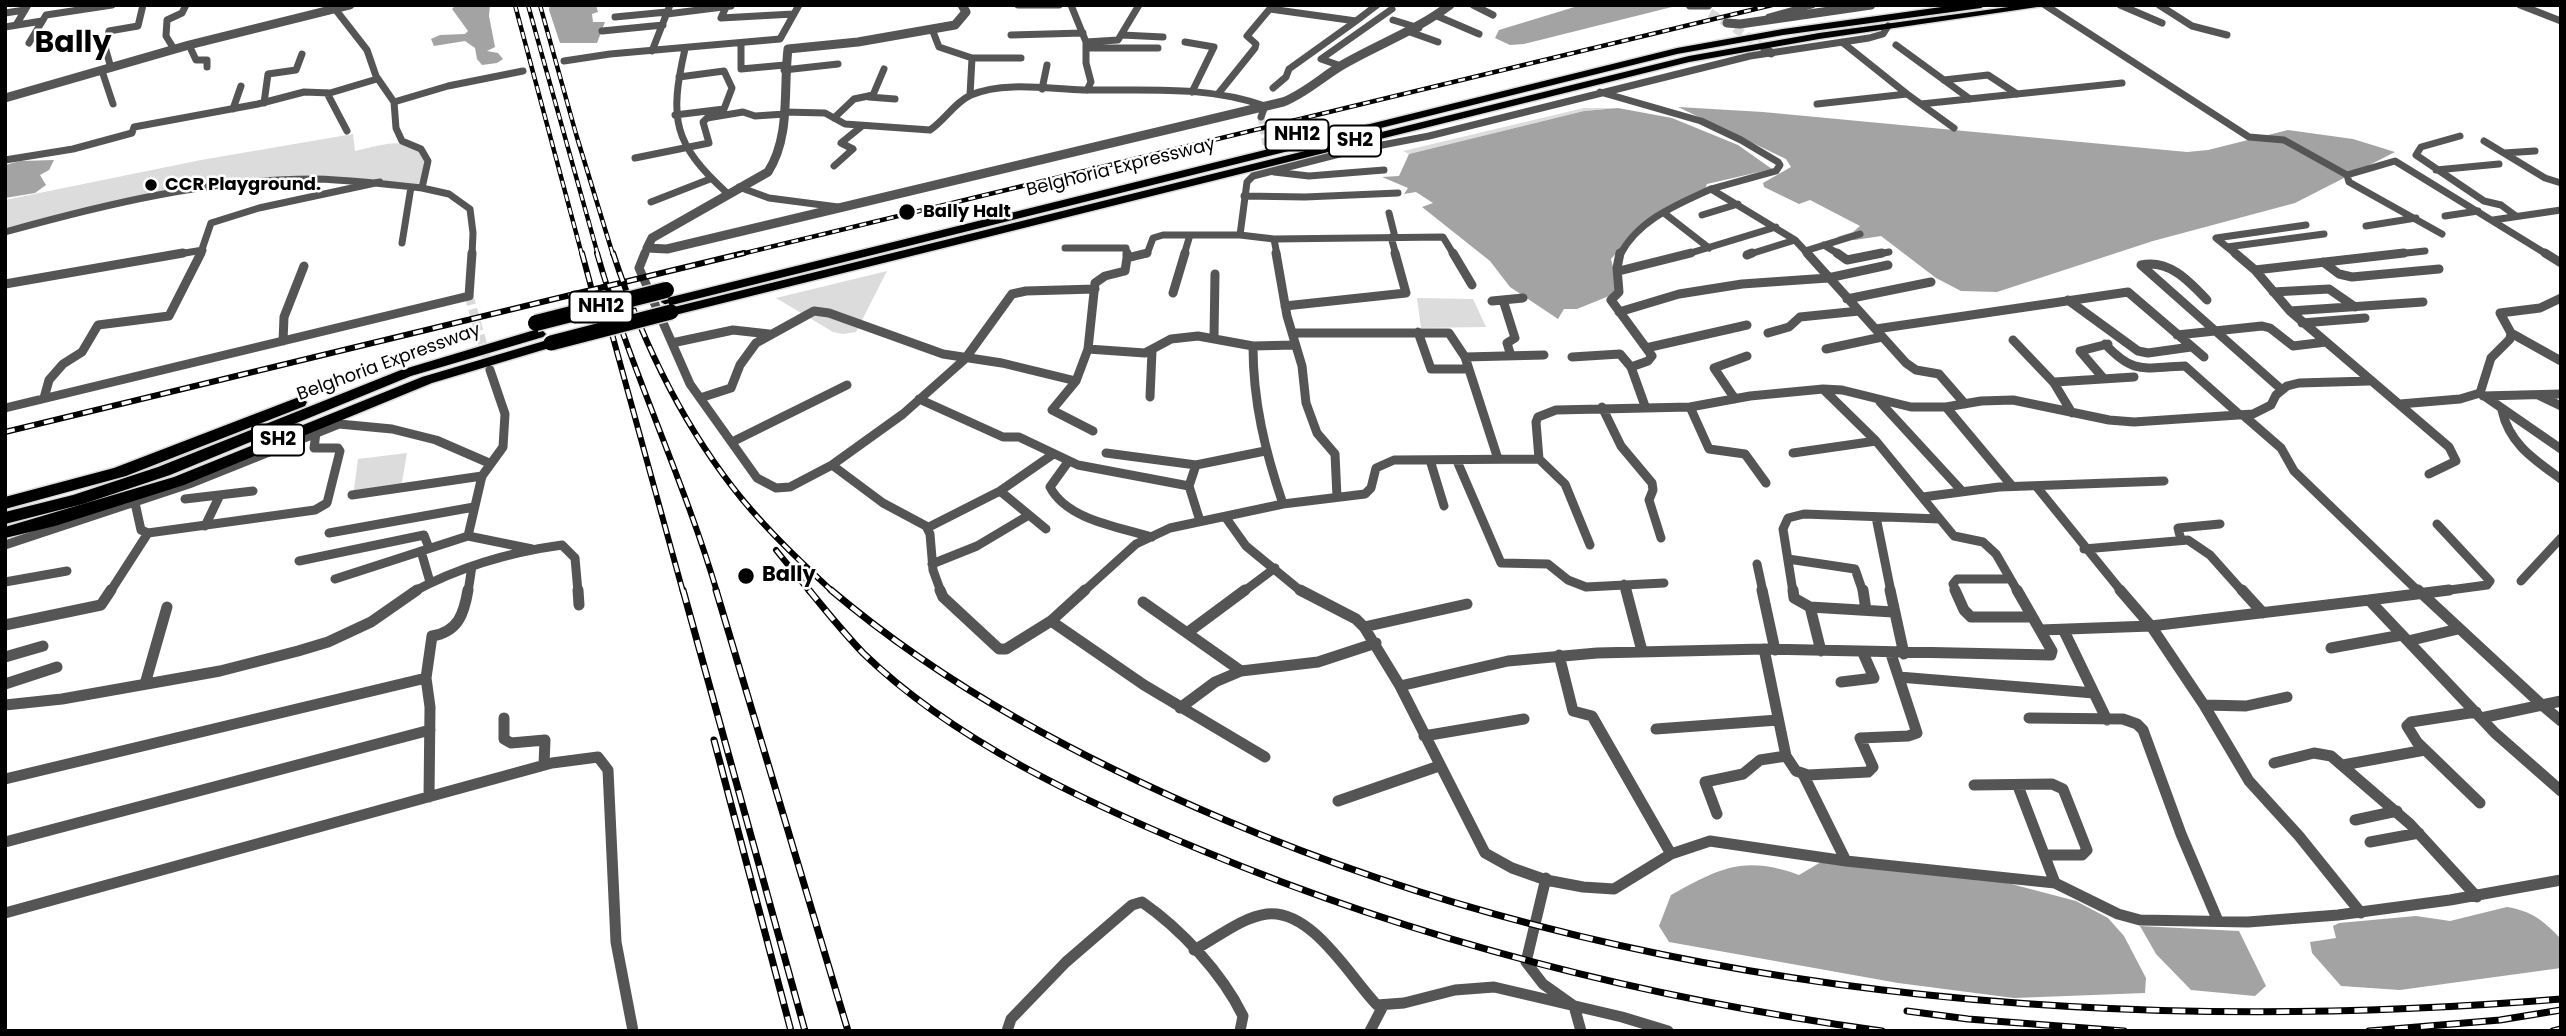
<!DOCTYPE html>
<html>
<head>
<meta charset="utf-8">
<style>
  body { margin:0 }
  #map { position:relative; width:2566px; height:1036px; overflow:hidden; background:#fff; font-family:Poppins,sans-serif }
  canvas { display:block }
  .frame { position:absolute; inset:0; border:7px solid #000; pointer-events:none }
</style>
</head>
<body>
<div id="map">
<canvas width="2566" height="1036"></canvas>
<div class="frame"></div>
</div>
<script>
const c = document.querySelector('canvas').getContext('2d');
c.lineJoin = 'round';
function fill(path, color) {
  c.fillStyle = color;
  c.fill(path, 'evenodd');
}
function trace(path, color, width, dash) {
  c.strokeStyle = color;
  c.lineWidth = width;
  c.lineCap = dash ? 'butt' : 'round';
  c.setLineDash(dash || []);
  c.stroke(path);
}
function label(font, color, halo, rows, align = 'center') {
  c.font = font + ' Poppins,sans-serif';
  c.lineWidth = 5;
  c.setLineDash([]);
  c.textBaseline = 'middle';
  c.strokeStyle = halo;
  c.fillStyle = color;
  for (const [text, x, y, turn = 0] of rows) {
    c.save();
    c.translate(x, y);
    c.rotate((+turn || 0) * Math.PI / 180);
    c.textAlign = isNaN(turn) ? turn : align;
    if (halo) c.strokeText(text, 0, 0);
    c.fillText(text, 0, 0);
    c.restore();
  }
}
fill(new Path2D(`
  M1584,108H1618L1584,111L1409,154L1403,151Z
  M353,134L355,151C382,145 412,133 428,161L422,188L320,178L193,188L5,232V200L201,160Z
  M887,271L856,332L843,334L833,332L776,298Z
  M1417,298L1473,299L1486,327L1421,328Z
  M407,453L401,488L353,497L358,459Z`), '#dcdcdc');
fill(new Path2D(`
  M456,5H490L489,16L495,47L487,51L498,53L503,59L497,63L482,65L477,59L475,48L465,41L434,46L431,39L440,35L465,34L468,31L452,9Z
  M550,5H596L598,12L592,14L593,22H605L597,43H560L549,10Z
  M1581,5H1680L1524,44L1510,45L1495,38L1499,30Z
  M1678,107L1763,112L2187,152L2208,150L2288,130L2353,139L2395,152L2295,203L2153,241L1997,292L1961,291L1936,278L1881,236L1855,240L1837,237L1853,232L1860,226L1810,200L1799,204L1764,187L1763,183L1791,167L1786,159Z
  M1618,108L1672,118L1738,145L1772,169L1707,184L1705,189L1638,229L1611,259L1619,292L1577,309H1564L1558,319L1510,287L1490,261L1422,207L1433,203L1416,192L1404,194L1408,188L1382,177L1399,176L1409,154L1584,111Z
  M54,160L49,170L40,175L46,185L35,193L5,198V165L20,161Z
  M1821,862L1977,875L2076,901L2108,918L2124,936L2146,978L2145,993L2014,998L1898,983L1669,942L1659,926L1671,895C1720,868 1744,855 1799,875Z
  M2507,907C2532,911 2544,921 2561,939V968L2400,990L2341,986L2312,953L2310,942L2336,938L2333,926L2339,923L2416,916L2450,921Z
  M2140,926L2239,931L2266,986L2255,996L2191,990L2156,954Z`), '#a3a3a3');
trace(new Path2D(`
  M1261,117L1270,168`), '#d9d9d9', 7, [7, 3.5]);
trace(new Path2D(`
  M469,296L490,370`), '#d9d9d9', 9, [9, 4.5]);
trace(new Path2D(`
  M1710,13L1727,23
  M1735,28L1765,49`), '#d9d9d9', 9, [9, 4.5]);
const primary = new Path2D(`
  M2023,5H2051L1819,39L1689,62L671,316L664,312L666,309L1689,56L1819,33Z
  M551,339L556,340L558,343L556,346L432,383L184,485L55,526L5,538V527L174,477L422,377Z`);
const motorway = new Path2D(`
  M1956,5H1986L1981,8L1783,35L1677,54L668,306L661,302L663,299L1677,48L1783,29Z
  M538,329L543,331L546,334L543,337L411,376L170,475L83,504L5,524V512L73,495L158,467L401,370Z
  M299,397L307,402L305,406L126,476L5,509V497L114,468Z`);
trace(primary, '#dbdbdb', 3);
trace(motorway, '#dbdbdb', 3);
trace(new Path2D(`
  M332,5L367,50L376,76L394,102L396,128L402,141L421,149L428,161L422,188L449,194L470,209L473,233L472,255
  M1018,5H1059
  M1071,5L1086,42V63L1091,82L1087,90
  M1473,5L1493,15
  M2045,5L2249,137L2284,140L2347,175L2395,161L2548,255
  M2120,5L2162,23
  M2159,5L2192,26L2227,35
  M2520,5L2561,21
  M726,7L721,18L793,14
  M1270,9L1356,21L1377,5
  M5,13L25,10
  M667,14L731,6
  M1437,16L1479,34
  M615,17L667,12
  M1769,17L1812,5
  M1393,20L1419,28
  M16,25L28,5
  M5,27L42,21
  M932,29L939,47L972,58H1021
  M602,31L663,25
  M1410,32L1438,42
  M1011,35L1083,33
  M1122,35L1163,37
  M1086,42L1118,40L1139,5
  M1185,42L1214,47L1192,92
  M29,43L46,15L112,5
  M741,44V69L785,65
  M189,45L196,60H207V67
  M1896,45L1970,99
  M1086,48H1158
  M174,49L166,36L167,20L182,13L186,5
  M685,49C669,119 673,144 727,193
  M652,51L670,5
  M564,61L610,54L780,39L799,5
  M1341,66L1321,59L1392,9
  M111,68L105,47L109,31L138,26L143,5
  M784,70L838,64
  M102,71L113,104
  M1944,80L1988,75L2017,94
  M1273,88L1286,77L1289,69L1356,21
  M1042,89L1047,65
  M1600,92L1701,121L1741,140L1778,162L1780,165L1776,171L1711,189L1795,240L1809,255
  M327,93L347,131
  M1218,94L1255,48L1256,44L1247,36L1273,5
  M1907,94L1954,128
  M970,95L972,58
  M869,97L895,99
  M394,102L448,86L523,71
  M264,103L268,74L296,70L302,54
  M1817,104L1907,94L1842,42
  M1921,104L2122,83
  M233,109L241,86
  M784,112L825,113L845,124L930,130C945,120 955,102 971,95C1004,81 1049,89 1083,90C1145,91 1206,85 1265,106L1261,117
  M675,115L724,109L732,88L724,71L679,77
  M834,118L854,99L873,95L884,69
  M2460,136L2421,147L2416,155L2484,201L2501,205L2516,216
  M2484,141L2545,178L2561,183
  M2504,153L2535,151
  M635,158L709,143L703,122L707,118L743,112L755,116L785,114
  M5,160L73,149L132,133L134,127L258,104L304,92L330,93L377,79
  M834,166L853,149L841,143L862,126
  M2436,170L2499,164
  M1274,172L1309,176L1384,170
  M2347,175L2349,182L2442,234
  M739,187L769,198L838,207
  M1244,196L1305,197L1398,193
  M651,202L710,179
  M1389,213L1395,237
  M1664,213L1709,248
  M1702,215L1738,204
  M2445,216L2478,211
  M2493,220L2561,210
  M2366,226L2416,218
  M5,232C106,204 209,179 315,179C351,180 387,184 422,188
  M1240,235L1247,182L1253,176L1351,151L1429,136L1750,56L1869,38L1883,34L1888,26
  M1391,237L1396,255
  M1274,239L1443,237L1454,255
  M402,243L411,187
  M1824,245L1840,255
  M2227,247L2216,238L2306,225
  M1065,248H1126L1127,255
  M1805,251L1860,234
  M173,255L203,250
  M200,255L211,223L259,208L380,182
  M644,255L647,248
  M1141,255L1147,254L1153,238L1163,235H1240L1274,239L1277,255
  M1184,255L1190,235
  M1620,255C1638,220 1676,205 1711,189
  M1684,255L1776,227
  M1747,255L1795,240
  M1873,255L1889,252
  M2237,255L2227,247L2324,234
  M2388,255L2425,251`), '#555', 7);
trace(new Path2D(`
  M645,253L639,268L690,384L757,478L776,488L790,487L832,465L903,414L965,359L1012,294L1026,291L1095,289
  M1127,253V258
  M1276,253L1287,316L1302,366L1306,403L1317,433L1335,454L1337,497
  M1453,253L1472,285
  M1620,253L1617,268L1619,292L1611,300L1652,356L1648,361L1631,367L1645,406
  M1807,253L1906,363L1916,370L1939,374L1965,404
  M1837,253L1847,260L1882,253
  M2235,253L2255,270L2290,311
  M2545,253L2561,263
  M1747,255L1752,253
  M2323,262L2339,274L2352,277L2439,269
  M2255,270L2404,253
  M1619,271L1691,253
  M5,284L183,253
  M2273,292L2329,289L2355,307
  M1173,293L1185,253
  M1847,299L1931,282
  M1503,300L1515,338L1507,343L1511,356
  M2068,300L2138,351L2148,353L2191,347
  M2207,300C2189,281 2169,259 2141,265L2281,389
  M1492,301L1523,298
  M2423,302L2290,311L2449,447L2456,461L2429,474
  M1285,306L1406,293L1395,253
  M1619,312L1679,294L1742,284L1828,278L1888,265
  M2302,323L2365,318
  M1876,329L2128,292L2204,357
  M1418,332L1431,369H1468
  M1292,333H1449L1465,357L1498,459
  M1768,333L1789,327L1800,317L1859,311
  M2511,333L2561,361
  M2177,335L2262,326L2270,328L2293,346L2326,342
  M1214,337L1215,274
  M2013,340L2054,383L2072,413
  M283,341L284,317L304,266
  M672,343L733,330L769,334
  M2105,344C2135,376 2144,367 2185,366L2240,415
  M1646,348L1747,325
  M1088,349L1095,283L1105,276L1125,271L1127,258L1147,253
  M1826,349L1882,337
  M1465,357L1544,355
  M1572,357L1620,354L1631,367
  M2104,379L2080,351L2108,344
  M1076,381L1052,410L1093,431
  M2055,382L2134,377
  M2480,393L2561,449
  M2538,395L2561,406
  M2483,396L2561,394
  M1150,397L1152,351
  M44,398L49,380L63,364L82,352L98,325L169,316L201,253
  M700,398L731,388L740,365L756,343L814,311L829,313L943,354L1002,363L1076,381L1088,349L1145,353L1171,339L1198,336L1253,346L1295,345
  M919,399L1003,437H1019L1078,465L1189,486
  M1735,399L1714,368L1747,356
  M1880,402L1961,490
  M2400,404L2460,399L2480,393L2491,358L2510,339L2511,333L2500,313L2540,308L2561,298
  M1602,407L1621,446L1652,483L1653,490L1649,500L1661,538
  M1690,407L1709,449L1745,454L1766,483
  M1946,407L2012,486
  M5,408L469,296L472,253
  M2502,410C2509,444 2535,460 2561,479
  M2243,415L2281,448L2294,471L2419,592
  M732,442L847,385
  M1106,453L1196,465
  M1793,453L1876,441
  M1539,459L1565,484L1590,545
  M1430,460L1444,506
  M1457,461L1501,563L1548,564L1568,580L1586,587L1664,583
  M1068,462L1050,487C1067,520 1119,527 1152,537
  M832,465L883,503L926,526L930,534L933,570L941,592
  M2036,486L2122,592
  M1000,491L1046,529
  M352,495L482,476
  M1923,497L1999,487L2164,481
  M185,499L253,491
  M135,503L141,530L148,533L315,510L327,503L340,451L338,448H314L316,433
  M1283,504L1365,494L1371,488L1376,468L1394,460L1539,459L1536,422L1538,417L1556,410L1690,407L1750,396L1823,389L1842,390L1911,407H1946L1981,401L2013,400L2109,420L2134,422L2253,414L2271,405L2276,395L2287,386L2299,383L2369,381
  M1876,517L1891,592
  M1226,518L1246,546L1302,592
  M1940,519L1954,536L1983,542L1996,554L2018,592
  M1200,521L1189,486L1196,465L1265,451
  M205,526L220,495
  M927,528L1000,491L1052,455
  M329,533L474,507
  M468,536L482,476L503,447L505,414L490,370
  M2181,540L2178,528L2220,524
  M5,545L189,484L339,424L392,429L436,440L489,463
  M2084,549L2188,540L2210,555L2243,592
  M421,551L430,582
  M1788,559L1855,569L1863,592
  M299,561L424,535L429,548
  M932,564L977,546L1029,515
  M1757,564L1763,592
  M335,579L468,536L532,549
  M2521,581L2561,538
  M5,582L67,571
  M1624,584L1626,592
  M110,592L148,533
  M413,592C459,567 511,552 562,545L575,558L578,592
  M468,592L472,566
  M1083,592L1136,544L1170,528L1283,504C1265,451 1253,402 1253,346
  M1243,592L1275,568
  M1793,592L1783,529L1788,518L1804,514L1940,519L1876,441L1823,389
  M1956,592L1953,584L1957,579H2009
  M2435,592L2487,585L2490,581L2437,524`), '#555', 9);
trace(new Path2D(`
  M578,590L579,605
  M940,590L943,597L999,649H1006L1051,621L1085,590
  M1300,590L1356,619L1364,627L1400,686L1485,853L1512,868L1546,880L1583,887L1614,889L1671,854L1710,841L1846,861L2055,883L2118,914L2140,920L2248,922L2338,915L2450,900L2561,880
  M1626,590L1642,651
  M1762,590L1775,650
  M1793,590L1794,598L1810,607L1893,612
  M1863,590L1866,610
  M1890,590L1904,654
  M1955,590L1964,610L1971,617H2032
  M2120,590L2151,626L2204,705L2249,781L2299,836L2361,913
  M2242,590L2263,613
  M2418,590L2542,705
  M2449,590L2369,600L2495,733L2561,791
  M1143,602L1241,671
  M1810,607L1821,651
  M1051,621L1144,685L1265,757
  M5,625L101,605L111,590
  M1364,627L1467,604
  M2040,630L2151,626L2369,600
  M2064,631L2107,720
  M1187,633L1245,590
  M2408,641L2458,629
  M2331,648L2402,635
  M1559,655L1573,711L1592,716L1671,854
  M5,657L43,646
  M1899,677L2094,693
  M1841,682L1874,678L1863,653
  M5,684L57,667
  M145,684L167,607
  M1400,686L1508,661L1597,653L1764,649L2051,655L2052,651L2017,590
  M2561,701L2542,705L2561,721
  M5,705L62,699L220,671L298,651L328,642L371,622L417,590
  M2204,705L2246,706L2287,697
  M1180,708L1215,682L1241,671L1318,662L1376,643
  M2476,712L2411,722L2407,726L2417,742L2480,803
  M504,718V739L511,743L545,740L544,765
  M2029,718L2123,719L2137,724L2143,730L2181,834L2218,921
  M2481,718L2542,705
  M1656,729L1778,720
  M1424,736L1524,719
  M1786,756L1796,771L1808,775L1868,772L1873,767L1860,738L1908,736L1917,733L1891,654
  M2274,763L2314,753L2331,756L2410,824L2477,897
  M2343,765L2425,750
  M1803,774L1846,861
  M5,779L426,678
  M1974,785L2052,784L2063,789L2087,850L2082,855H2045
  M2018,786L2055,883
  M429,797L430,707L426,678L432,636C458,632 464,614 468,590
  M1338,801L1439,766
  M1717,814L1705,782L1743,774L1760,760L1786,756L1764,649
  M2355,820L2397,811
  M5,842L430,730
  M2370,842L2419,833
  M1546,878L1526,962L1543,984L1574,1006L1581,1031
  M5,913L552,763L598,757L608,770L616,942L633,1031
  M1194,950C1217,938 1242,917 1267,914C1312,909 1350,977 1377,1005L1404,1003L1455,990L1494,987L1622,1017L1668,1031
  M1007,1031L1011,1019L1066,962L1132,905L1142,902C1181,929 1222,973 1243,1016L1240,1031
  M1370,1031L1383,1006`), '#555', 11);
trace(new Path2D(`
  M962,5L966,12L955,25L858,42L788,49C783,90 791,136 768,172L652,238L647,248L667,249L1283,102C1306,93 1323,76 1344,64C1379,44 1417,30 1450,5
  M1690,5H1708
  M1727,23L1740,24L1871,5
  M1765,49L1771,53
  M5,98L189,45L350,5`), '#555', 9);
fill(primary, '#000');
fill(motorway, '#000');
const railFar2 = new Path2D(`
  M515,5L582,255
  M528,5L598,255
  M540,5L576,134L613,255
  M737,255L1772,5`);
const railFar1 = new Path2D(`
  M582,253L601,324
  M597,253C630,369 683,477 717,592
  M613,253C642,341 684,428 742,499C770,533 801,562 833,592
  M606,312L683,592
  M5,432L744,253
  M776,550L810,592`);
const rail = new Path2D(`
  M683,590L805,1031
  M716,590L848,1031
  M809,590C826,611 844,633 863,653C954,741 1085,802 1201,850C1422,942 1645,998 1882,1031
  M831,590C948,689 1084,760 1225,820C1641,997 2112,1036 2561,999
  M714,740L791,1031
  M1907,1011L1968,1019L2124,1031
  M2369,1031L2500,1020L2561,1010
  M2553,1031L2561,1029`);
trace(railFar2, '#000', 4.5);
trace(railFar1, '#000', 6);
trace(rail, '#000', 7);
trace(railFar2, '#fff', 2.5, [7]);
trace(railFar1, '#fff', 3.5, [10]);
trace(rail, '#fff', 4.5, [13]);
const primaryBridge = new Path2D(`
  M551,343L671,312`);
const motorwayBridge = new Path2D(`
  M536,323L666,290`);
trace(primaryBridge, '#dbdbdb', 18, []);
trace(motorwayBridge, '#dbdbdb', 19, []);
trace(primaryBridge, '#000', 15);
trace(motorwayBridge, '#000', 16);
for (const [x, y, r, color] of [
  [151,185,7,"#000"],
  [907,212,9,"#000"],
  [746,576,9,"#000"]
]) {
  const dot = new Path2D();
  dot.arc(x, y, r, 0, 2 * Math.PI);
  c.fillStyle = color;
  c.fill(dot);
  trace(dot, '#fff', 2.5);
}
label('18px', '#000', '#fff', [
  ["Belghoria Expressway",1121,168,-14],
  ["Belghoria Expressway",389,363,-20]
]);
label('bold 18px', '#000', '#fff', [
  ["CCR Playground.",165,185],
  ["Bally Halt",923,212]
], 'left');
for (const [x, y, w] of [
  [1297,135,63],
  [1355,141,52],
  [601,307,63],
  [278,440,52]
]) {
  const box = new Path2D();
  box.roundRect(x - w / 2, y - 15.5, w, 31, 5);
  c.fillStyle = '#fff';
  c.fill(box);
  trace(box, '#000', 2);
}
label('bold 19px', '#000', null, [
  ["NH12",1297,135],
  ["SH2",1355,141],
  ["NH12",601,307],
  ["SH2",278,440]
]);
label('bold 21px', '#000', '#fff', [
  ["Bally",762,576]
], 'left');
label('bold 30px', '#000', '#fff', [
  ["Bally",73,44]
]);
</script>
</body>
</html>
